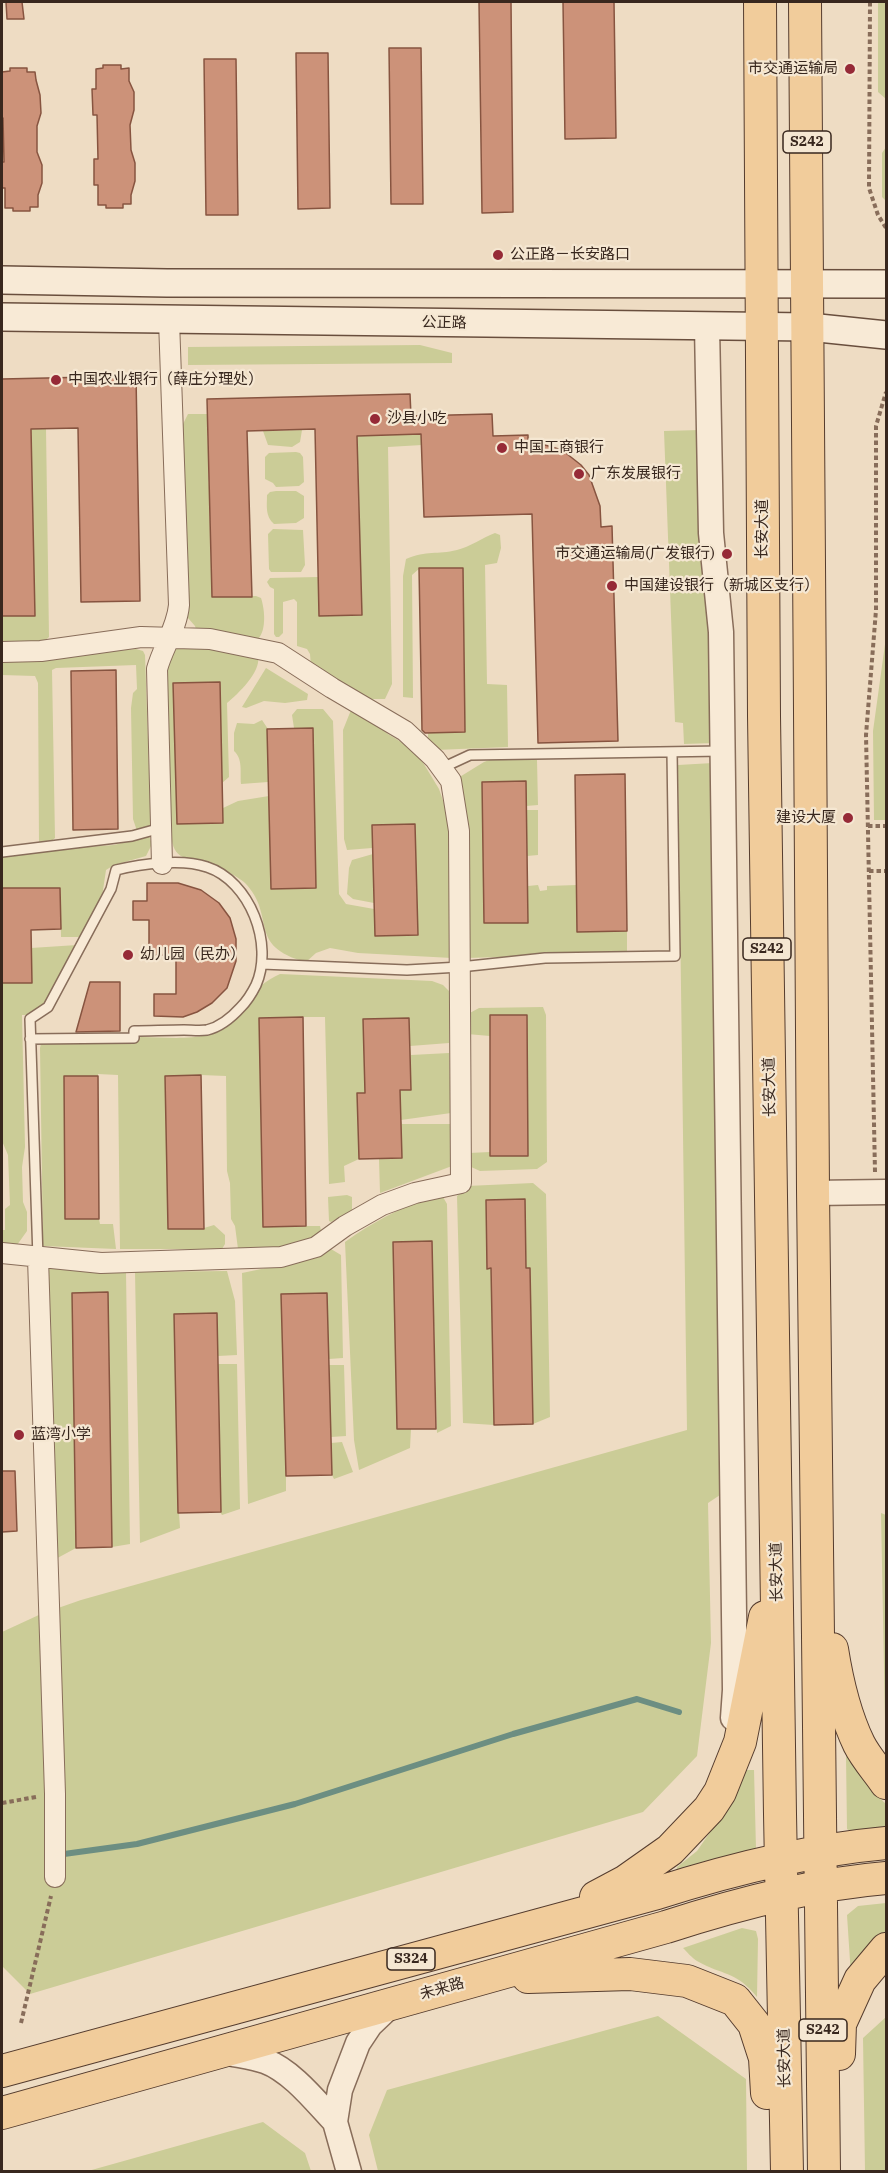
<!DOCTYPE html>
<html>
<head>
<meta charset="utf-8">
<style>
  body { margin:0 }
  #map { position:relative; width:888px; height:2173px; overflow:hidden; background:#eedcc3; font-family:"IBM Plex Serif",serif }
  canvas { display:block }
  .frame { position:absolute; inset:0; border:3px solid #38271e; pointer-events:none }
</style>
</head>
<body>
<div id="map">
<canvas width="888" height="2173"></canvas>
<div class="frame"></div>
</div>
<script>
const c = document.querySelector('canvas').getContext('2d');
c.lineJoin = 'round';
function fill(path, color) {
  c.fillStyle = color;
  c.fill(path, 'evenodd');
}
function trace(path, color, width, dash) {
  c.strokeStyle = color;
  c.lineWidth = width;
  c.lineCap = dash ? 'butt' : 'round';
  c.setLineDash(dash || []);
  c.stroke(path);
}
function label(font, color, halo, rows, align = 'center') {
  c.font = font + ' "IBM Plex Serif","Noto Sans SC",serif';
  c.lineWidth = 4.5;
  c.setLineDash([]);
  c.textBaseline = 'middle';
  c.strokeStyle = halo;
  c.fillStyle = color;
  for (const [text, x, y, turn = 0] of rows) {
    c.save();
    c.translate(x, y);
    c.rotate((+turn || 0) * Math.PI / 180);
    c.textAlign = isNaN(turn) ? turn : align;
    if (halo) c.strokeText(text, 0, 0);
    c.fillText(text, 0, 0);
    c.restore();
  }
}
fill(new Path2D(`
  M878,2H886V99L878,92Z
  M886,147V201L882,197V153Z
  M420,345L452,353V363L188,365V347Z
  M188,414H207L212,597L256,596L261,598C265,610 267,633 256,641L197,632L195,626L188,618L178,434Z
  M31,429H46L49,637L40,645L2,646V616L35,615Z
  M302,430L300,442L292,447L268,445L263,431Z
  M700,430L712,633L715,743L684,744L683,723L675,722L664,431Z
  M421,434L422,445L388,447L392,684L385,699H366L311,666L310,654L307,649L297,646V602L294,599L283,602V633L279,637H276L274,634V589L270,587L267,582L270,578L318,577L319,616L362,615L357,436Z
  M296,452L300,453L303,457L304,482L299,486L276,487L273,483L265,479V457L269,453Z
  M276,491H296L304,496V518L296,523L274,524C265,516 267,506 267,495L270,492Z
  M273,529L303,530L305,565L301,572H271L269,569L268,534Z
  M495,533L500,535L501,548L497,563L485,565L487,684L507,685L508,747L436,750L428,742V733L465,732L463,568H420L412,575L413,698L403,697V576L406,559C427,550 437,555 457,550C470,547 482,538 495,533Z
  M885,568L886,820H874L873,731L886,637Z
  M180,644L258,657C261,672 238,694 227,703L229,777L222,783L223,808L238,801L269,796L268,782L241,784C240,772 243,759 234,751V733L237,723L254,724L262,720L268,729L294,728L292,715L297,709H323L333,721L339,894L346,904L374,909V903L353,899L347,894L349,868L352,860L373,854L372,848L347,850L344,839L343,730L351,710L366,717L388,734L416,751L439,789L448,815L453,853L452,958L358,953L330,948L316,953L306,962C246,946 277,916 245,883C239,877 217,866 209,863C187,856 173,863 171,833L166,673L172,652Z
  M136,649L143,651L145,655L151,826L150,829L137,831L133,819L131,708L133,693L137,689L136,665L56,668L52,670L55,838L49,843L39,844L38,683L35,676L2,675V659L42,658Z
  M266,668L308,694L307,700L285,703L264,701L246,708L242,707Z
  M492,759L537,760L538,805L526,806L525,781L482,782L485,923H528V886L538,885L540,891L547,890V886L577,885V932L627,931V953L467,958L458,778L484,762Z
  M713,763L723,1493L708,1503L711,1643L697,1756L643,1812L30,1994L2,1966V1632L41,1614L81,1600L687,1430L678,765Z
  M526,810H538V855L527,856Z
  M149,836L152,844L146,856L114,865L106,870L102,897L81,937H61L60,888H2V857L61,849L114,845Z
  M77,945L47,1001L34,1015H22L25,1147L22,1167L23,1202L27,1212V1231L17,1245L2,1243V1230H5V1209L10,1205L8,1155L2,1141V979V983H32L31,948Z
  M280,974L432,981L443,985L449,991V1043L410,1046L411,1055L449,1053L451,1113L401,1120L402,1124H451L452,1166L380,1193L379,1159H359L344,1166L345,1182L329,1184L325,1017H303L306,1226H320L322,1235L281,1248L238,1249L235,1226L231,1219L230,1183L227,1171L226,1076L201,1075L204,1228L214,1225L225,1235V1244L222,1249H120L118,1075L98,1074L99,1219L100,1224H113L116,1249L43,1246L40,1048L41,1044L49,1041L134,1040L141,1037C171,1037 212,1044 234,1019C254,997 251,988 280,974Z
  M543,1007L546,1015L547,1162L537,1169L480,1171L469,1166V1153L490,1152V1036L467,1034L468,1014L479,1008Z
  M533,1183L546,1194L550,1417L533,1424L530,1269L526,1268L525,1200H487L488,1268H491L494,1425L463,1423L457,1196L467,1186Z
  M347,1195L352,1197V1212L331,1222L329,1221L328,1197Z
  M431,1196L443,1197L447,1204L451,1426L437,1433L432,1242L397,1429H411L410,1448L359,1470L354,1440L345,1242C374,1221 399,1209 431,1196Z
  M331,1249L341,1255L343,1358L329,1359V1365H344L346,1436L331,1437V1443L342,1442L353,1472L334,1479L332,1475L286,1476V1491L248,1504L242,1273L319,1257Z
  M48,1265L85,1271L126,1272L130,1544L112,1547L108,1293H72L76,1548L52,1561Z
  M227,1271L235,1301L237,1355L218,1356V1364H237L240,1509L222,1515L220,1512L179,1513L180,1528L140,1543L135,1272Z
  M881,1513L886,1515V1723L885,1721Z
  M846,1756C864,1767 870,1790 886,1804V1831L856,1835L847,1829Z
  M744,1770H754L756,1849L748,1859L675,1878L677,1867L697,1851L713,1828L730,1801Z
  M886,1903V1935L851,1976L847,1915L858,1906Z
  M742,1928L756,1931L758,1939L757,1997C735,1970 723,1976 697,1961C692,1958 687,1952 683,1948Z
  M658,2016L746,2079L747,2171H378L369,2135L387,2090Z
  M886,2017V2171H865L863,2038Z
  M263,2122L305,2153L311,2171H88Z`), '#cbcc97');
trace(new Path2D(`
  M64,1854L137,1844L295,1804L513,1734L637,1699L679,1712`), '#6c8e82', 6);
const building = new Path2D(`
  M6,2H22L24,19H7Z
  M479,2H511L513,212L482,213Z
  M563,2H614L616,138L565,139Z
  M389,48H421L423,204H391Z
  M296,53H328L330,208L298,209Z
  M204,59H236L238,215H206Z
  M103,65H121V69L129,68V81L134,92V110L130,125L131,150L135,163V181L131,195V204H123V208H106V205H98V185H94V159H98L97,115H93L92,89H96V69L103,68Z
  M10,68H27V72H35L36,80L40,95L41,113L37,126V152L42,165V183L38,195V207H30V211H13V208H5V188H2V162H4L3,118H2V72L10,71Z
  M136,376L140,601L81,602L78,428L31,429L35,616H2V379Z
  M410,394L411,416L492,414L493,436L528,435V445H545L562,450L581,465L589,475L600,506L601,527L612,526L618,741L538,743L532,514L424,517L421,434L357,436L362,615L319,616L315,429L247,431L252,597H212L207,399Z
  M419,568H463L465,732L425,733L422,730Z
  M116,670L118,829L73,830L71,671Z
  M220,682L223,823L177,824L173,683Z
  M313,728L316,888L271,889L267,729Z
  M625,774L627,931L577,932L575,775Z
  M526,781L528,923H484L482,782Z
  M415,824L418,935L375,936L372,825Z
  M147,883H178L201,890L219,903L230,918L236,939V961L227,988L212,1003L197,1012L183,1017L154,1016V994H176V955H149V920H133V901H147Z
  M2,888H60L61,929L31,930L32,983H2Z
  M90,982H120V1031L76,1032Z
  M490,1015H527L528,1156H490Z
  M303,1017L306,1226L263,1227L259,1018Z
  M409,1018L411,1090H400L402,1158L359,1159L357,1093H365L363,1019Z
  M201,1075L204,1229H168L165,1076Z
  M64,1076H98L99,1219H65Z
  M525,1199L526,1268H530L533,1424L494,1425L491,1268L487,1269L486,1200Z
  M432,1241L436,1429H397L393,1242Z
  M108,1292L112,1547L76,1548L72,1293Z
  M327,1293L332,1475L286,1476L281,1294Z
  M217,1313L221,1512L178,1513L174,1314Z
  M2,1471H15L17,1531L2,1532Z`);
fill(building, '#cc9279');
trace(building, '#875440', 1.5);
const service = new Path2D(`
  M442,768L470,755L722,751
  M2,852L132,836L161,828
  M262,964L407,970L460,967L545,958L675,956L672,752
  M30,1039L134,1038V1031C150,1031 167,1030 184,1030C191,1030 200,1031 207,1030C220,1027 232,1017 241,1007C247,1001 252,993 256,985C274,944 250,881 207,867C182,858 141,864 116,870L111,889L48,1007L30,1019L38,1258`);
const minor = new Path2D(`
  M2,652L41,651L141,637L210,639L278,653L332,688L405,731L435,759L451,781L459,831L461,1183L415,1193L382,1205L345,1226L316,1247L281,1257L101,1263L2,1253
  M162,864L157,669C163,647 177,628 179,605L169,320
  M38,1258L55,1794V1877`);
const tertiary = new Path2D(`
  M707,326L711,533L721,632L735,1690L733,1718
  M813,1193L886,1192
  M224,2052C237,2055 252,2057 265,2061C292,2071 316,2102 335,2122
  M349,2172L335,2122L340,2090L358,2043L370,2025L391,2005`);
const secondary = new Path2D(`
  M2,280L167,283L886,284
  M2,317L809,327L886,335`);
const primary = new Path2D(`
  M760,2L764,716L780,1814L787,2172
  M805,2C810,398 809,794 813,1190C816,1517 822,1844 824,2172
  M832,1649C837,1681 845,1715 859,1744C866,1758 878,1771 886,1783
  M596,1897L626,1881L670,1850L709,1809L720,1792L740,1742L765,1617
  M528,1977L630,1974L687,1981L735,2000L754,2024L765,2058L767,2093
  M839,2054L840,2024L860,1980L886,1949
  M2,2071L657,1893C732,1869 808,1850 886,1843
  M2,2113L666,1927C737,1904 812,1884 886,1878`);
trace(service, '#886d5a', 12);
trace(minor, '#886d5a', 22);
trace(tertiary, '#886d5a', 27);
trace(secondary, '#694e3d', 30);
trace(primary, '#553c2e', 34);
trace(new Path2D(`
  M870,2L869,188L878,215L886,228
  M868,826H886
  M869,871H886
  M875,1172L866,735L876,610V426L886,392
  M2,1803L36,1797
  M21,2023L51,1896`), '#886d5a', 4, [4.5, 3]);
trace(service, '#f8ead6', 9);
trace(minor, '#f8ead6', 20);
trace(tertiary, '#f8ead6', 24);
trace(secondary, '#f8ead6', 27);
trace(primary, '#f1cc9b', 32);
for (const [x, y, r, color] of [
  [850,69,6,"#962a37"],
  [498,255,6,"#962a37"],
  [56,380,6,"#962a37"],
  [375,419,6,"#962a37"],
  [502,448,6,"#962a37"],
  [579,474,6,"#962a37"],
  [727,554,6,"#962a37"],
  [612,586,6,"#962a37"],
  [848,818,6,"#962a37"],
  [128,955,6,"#962a37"],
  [19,1435,6,"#962a37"]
]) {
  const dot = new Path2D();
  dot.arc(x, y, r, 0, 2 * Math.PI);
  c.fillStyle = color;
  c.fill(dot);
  trace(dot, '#f5e7d2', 2);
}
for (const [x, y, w] of [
  [807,142,48],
  [767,949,48],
  [411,1959,48],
  [823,2030,48]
]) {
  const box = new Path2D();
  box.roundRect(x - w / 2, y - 11, w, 22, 4.5);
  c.fillStyle = '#f5e7d2';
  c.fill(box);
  trace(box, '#38271e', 1.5);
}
label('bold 14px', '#38271e', null, [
  ["S242",807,142],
  ["S242",767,949],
  ["S324",411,1959],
  ["S242",823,2030]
]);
label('15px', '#38271e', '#f5e7d2', [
  ["市交通运输局",838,69,"right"],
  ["公正路－长安路口",510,255],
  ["中国农业银行（薛庄分理处）",68,380],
  ["沙县小吃",387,419],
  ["中国工商银行",514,448],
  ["广东发展银行",591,474],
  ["市交通运输局(广发银行)",715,554,"right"],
  ["中国建设银行（新城区支行）",624,586],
  ["建设大厦",836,818,"right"],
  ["幼儿园（民办）",140,955],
  ["蓝湾小学",31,1435]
], 'left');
label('15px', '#38271e', '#f5e7d2', [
  ["公正路",444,323,1],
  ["长安大道",763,529,-90],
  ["长安大道",770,1087,-91],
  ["长安大道",777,1572,-91],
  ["未来路",442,1989,-16],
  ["长安大道",785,2058,-91]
]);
</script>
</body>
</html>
